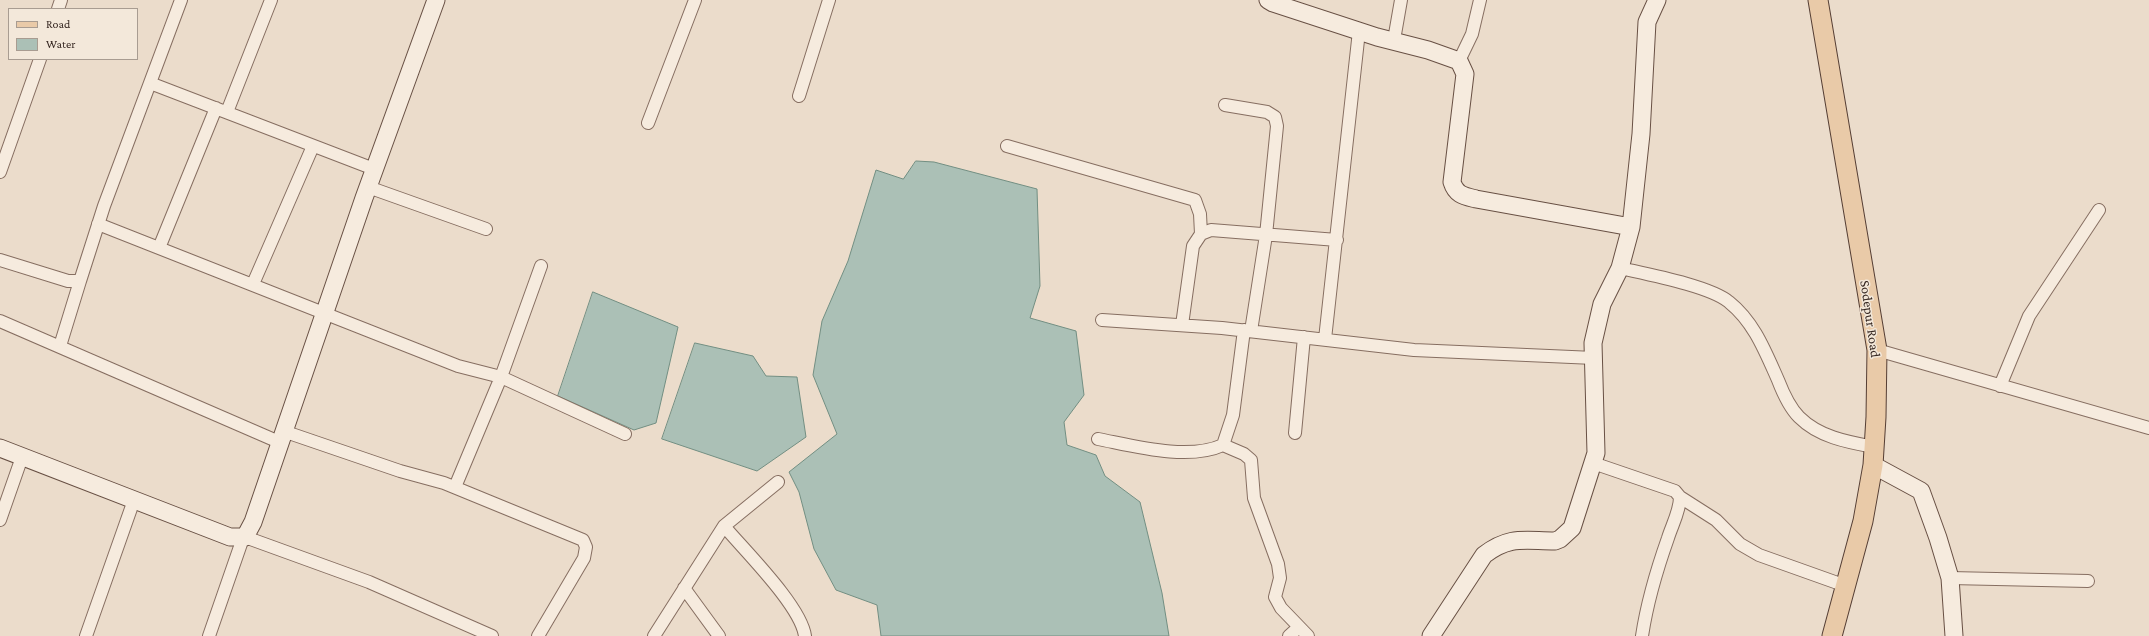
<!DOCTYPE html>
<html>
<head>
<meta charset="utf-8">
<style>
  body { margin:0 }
  #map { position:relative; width:2149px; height:636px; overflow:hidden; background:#ebdccb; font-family:"Crimson Pro",serif }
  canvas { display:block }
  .legend { position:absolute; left:8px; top:8px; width:130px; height:52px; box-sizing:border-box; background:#f3e8da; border:1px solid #a89c91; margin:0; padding:5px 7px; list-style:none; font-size:12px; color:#382923 }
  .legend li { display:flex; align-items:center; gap:8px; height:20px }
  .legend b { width:20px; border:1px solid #a89c91 }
</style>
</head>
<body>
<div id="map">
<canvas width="2149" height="636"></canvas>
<ul class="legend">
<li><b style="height:5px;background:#e9caa8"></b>Road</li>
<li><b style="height:11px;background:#abc0b6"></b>Water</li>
</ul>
</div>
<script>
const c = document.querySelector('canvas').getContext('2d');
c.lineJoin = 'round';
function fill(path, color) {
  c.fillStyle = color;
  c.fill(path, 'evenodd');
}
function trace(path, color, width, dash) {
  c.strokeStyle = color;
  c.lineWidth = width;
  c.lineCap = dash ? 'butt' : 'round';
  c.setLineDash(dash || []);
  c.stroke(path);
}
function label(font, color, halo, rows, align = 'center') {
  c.font = font + ' "Crimson Pro",serif';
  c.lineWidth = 3;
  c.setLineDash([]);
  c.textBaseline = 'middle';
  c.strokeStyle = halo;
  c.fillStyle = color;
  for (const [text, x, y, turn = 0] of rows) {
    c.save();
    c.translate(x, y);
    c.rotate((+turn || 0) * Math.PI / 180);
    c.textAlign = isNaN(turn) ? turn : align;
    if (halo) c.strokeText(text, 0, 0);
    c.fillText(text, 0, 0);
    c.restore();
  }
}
const water = new Path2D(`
  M916,161L934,162L1037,189L1040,286L1030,318L1076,331L1084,395L1064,422L1067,445L1096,455L1105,476L1140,502L1162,593L1169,636H881L877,605L836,590L814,549L799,492L789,472L837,434L813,375L822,321L848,261L876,170L903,179Z
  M593,292L678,327L656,423L634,430L558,396Z
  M695,343L753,356L766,376L797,377L806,437L757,471L662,439Z`);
fill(water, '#abc0b6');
trace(water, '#728e82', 1);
const street = new Path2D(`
  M58,9L61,0
  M1394,40L1401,0
  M1459,61L1472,34L1480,0
  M150,83L374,169
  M799,96L829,0
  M1225,105L1267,112L1275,117L1277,126L1266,235L1251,331
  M227,112L271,0
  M648,123L695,0
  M1007,146L1195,200L1200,214L1201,234
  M0,172L40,59
  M368,187L486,229
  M98,224L458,366L501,377L625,434
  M159,248L216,108
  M0,260L68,281H80L104,206L181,0
  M1620,268C1646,274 1710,286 1729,302C1754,322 1765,351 1778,380C1783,393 1789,407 1799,417C1819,437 1847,442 1874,447
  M253,284L313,146
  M1102,320L1222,328L1414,350L1594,358
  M0,321L279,442
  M1182,325L1193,246L1201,234L1211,230L1337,240
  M1325,339L1359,31
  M60,346L80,281
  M1877,350L2149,428
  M2000,386L2029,316L2099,210
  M283,431L400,471L444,483L583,540L586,547L584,558L538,636
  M1295,433L1304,337
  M1098,439C1134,446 1188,461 1223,445L1233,415L1244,330
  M1223,445L1244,454L1251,460L1254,498L1278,564L1280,578L1275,597L1281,608L1308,636
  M1593,463L1675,491L1680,497C1680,511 1672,525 1668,538C1657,569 1647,603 1642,636
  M455,487L501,377L541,266
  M1680,497L1716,520L1740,544L1759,555L1846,586
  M0,520L22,457
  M724,526C745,551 801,606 805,636
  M245,537L369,582L492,636
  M1950,578L2088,581
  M684,588L719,636
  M86,636L134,500
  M209,636L243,538
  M654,636L724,526L778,482
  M1289,636L1299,627`);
const secondary = new Path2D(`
  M1268,0L1273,3L1377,37L1428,50L1459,61L1465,74L1452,182C1456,195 1464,196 1476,199L1631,227
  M0,448L230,537H245L253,522L364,198L436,0
  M1873,465L1921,491L1938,538L1950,578L1954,636
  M1431,636L1484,555C1510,535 1525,541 1555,541L1560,539L1572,528L1596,453L1593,343L1602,304L1620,268L1631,227L1641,134L1647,22L1657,0`);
const primary = new Path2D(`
  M1818,0L1877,350L1876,417L1873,465L1863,521L1832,636`);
trace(street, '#866e61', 14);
trace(secondary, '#685044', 19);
trace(primary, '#553e34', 21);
trace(street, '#f6ebde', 12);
trace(secondary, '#f6ebde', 17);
trace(primary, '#e9caa8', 19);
label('14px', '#382923', '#f3e8da', [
  ["Sodepur Road",1870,319,82]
]);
</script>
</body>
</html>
